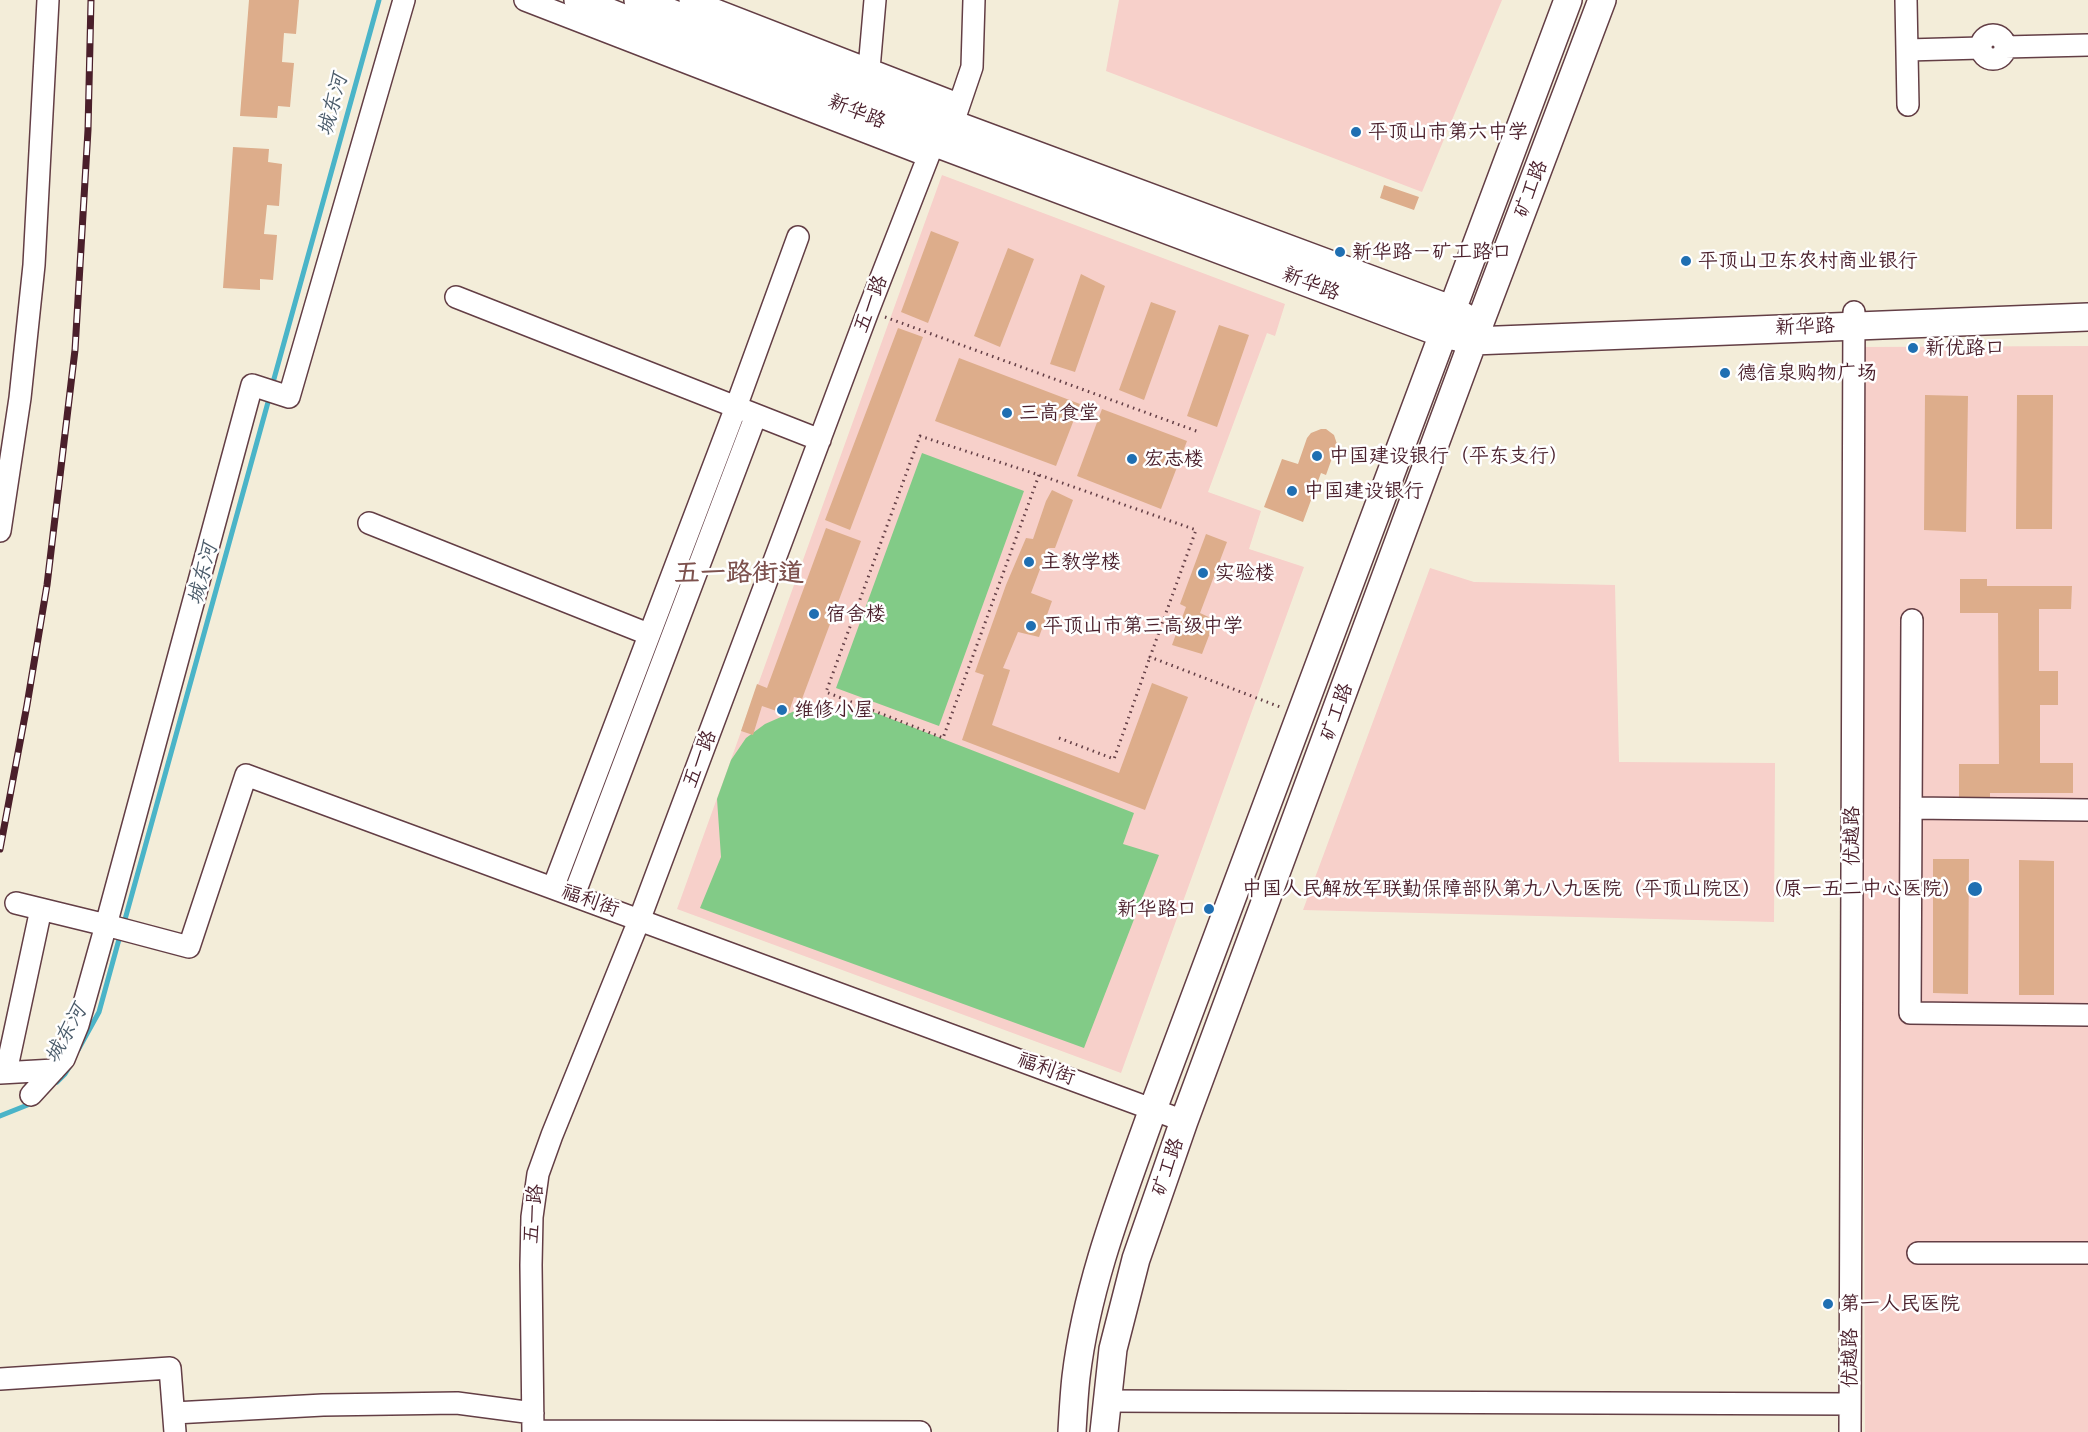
<!DOCTYPE html>
<html>
<head>
<meta charset="utf-8">
<style>
  body { margin:0 }
  canvas { display:block; background:#f3edd9 }
</style>
</head>
<body>
<canvas width="2088" height="1432"></canvas>
<script>
const c = document.querySelector('canvas').getContext('2d');
c.lineJoin = 'round';
function fill(path, color) {
  c.fillStyle = color;
  c.fill(path, 'evenodd');
}
function trace(path, color, width, dash) {
  c.strokeStyle = color;
  c.lineWidth = width;
  c.lineCap = dash ? 'butt' : 'round';
  c.setLineDash(dash || []);
  c.stroke(path);
}
function label(font, color, halo, rows, align = 'center') {
  c.font = font + ' "Playpen Sans","LXGW WenKai TC",sans-serif';
  c.lineWidth = 5;
  c.setLineDash([]);
  c.textBaseline = 'middle';
  c.strokeStyle = halo;
  c.fillStyle = color;
  for (const [text, x, y, turn = 0] of rows) {
    c.save();
    c.translate(x, y);
    c.rotate((+turn || 0) * Math.PI / 180);
    c.textAlign = isNaN(turn) ? turn : align;
    if (halo) c.strokeText(text, 0, 0);
    c.fillText(text, 0, 0);
    c.restore();
  }
}
fill(new Path2D(`
  M1119,0H1502L1422,192L1106,71Z
  M942,175L1285,304L1275,336L1267,333L1208,492L1261,511L1249,549L1304,567L1121,1073L677,909Z
  M2088,346V1432H1865L1861,347Z
  M1430,568L1474,582L1615,585L1619,762L1775,763L1774,922L1303,910Z`), '#f7d0ca');
fill(new Path2D(`
  M922,453L1024,491L939,726L836,688Z
  M806,706L853,708L876,713L1134,813L1123,844L1159,855L1084,1048L700,908L721,857L717,799L731,760L746,738L765,724Z`), '#82cb87');
trace(new Path2D(`
  M272,386L379,0
  M124,923L270,395
  M78,1050L99,1012L121,932
  M57,1082L65,1074L70,1066
  M0,1116L35,1102`), '#4ab4c8', 5);
fill(new Path2D(`
  M249,0H299L296,34L284,33L282,62L294,63L290,107L278,106L277,118L240,116Z
  M233,147L269,149L268,162L282,164L279,206L267,205L264,234L277,235L273,280L260,279V290L223,288Z
  M1384,185L1419,197L1414,210L1380,198Z
  M931,231L959,242L928,323L901,312Z
  M1008,248L1034,259L1000,347L974,336Z
  M1081,274L1105,286L1075,372L1050,364Z
  M1151,302L1176,311L1144,400L1119,390Z
  M1219,325L1249,335L1217,427L1187,416Z
  M898,328L923,337L850,530L825,520Z
  M959,358L1080,404L1056,466L935,421Z
  M1925,395L1968,396L1966,532L1924,530Z
  M2017,395H2053L2052,529H2016Z
  M1102,409L1187,441L1161,509L1077,476Z
  M1321,429H1326L1334,435L1337,444L1326,475L1321,473L1303,522L1264,507L1282,459L1298,464L1307,438L1311,433Z
  M1052,490L1073,500L1055,548H1048L1031,593L1052,601L1039,637L1018,632L1003,668L1010,670L992,725L1119,773L1152,683L1188,697L1145,810L962,740L984,675L975,672L1006,585L1026,538L1033,539L1046,501Z
  M826,528L861,541L802,699L794,697L788,715L762,706L753,735L741,731L757,684L767,688Z
  M1206,534L1227,542L1200,613L1215,620L1202,654L1172,645L1186,607L1180,604Z
  M1960,579H1987V586H2072L2071,609H2039V671H2058V705H2040V763H2073V793H1990V799H1959V764H1999L1998,613H1960Z
  M1933,859H1969L1968,994L1933,993Z
  M2019,860L2054,861V995H2019Z`), '#ddad8b');
const minor = new Path2D(`
  M525,0L928,156
  M1906,0L1908,105
  M1981 47a12 12 0 1 1 24 0a12 12 0 1 1-24 0Z
  M2005,47L2088,45
  M1907,50L1981,48
  M869,69L875,0
  M954,120L972,67L974,0
  M456,297L820,440
  M369,523L648,634
  M0,531L20,398L34,265L48,0
  M1912,620L1910,1013L2088,1015
  M1911,808L2088,810
  M553,888L736,407L798,237
  M574,895L756,415
  M16,903L106,925L252,385L289,397L404,0
  M6,1072L41,909
  M0,1073L54,1070
  M31,1095L64,1059L78,1025L106,925L189,947L246,775L1184,1121
  M1918,1253H2088
  M0,1379L170,1368L175,1432
  M1106,1401L1850,1404
  M174,1413L323,1405L457,1403L533,1413
  M533,1431L920,1432
  M533,1432L531,1265L532,1217L538,1174L552,1135L640,918L868,311L950,101L690,0
  M1850,1432L1854,312`);
const major = new Path2D(`
  M578,0L933,142L1444,334L1473,341L2088,317
  M638,0L942,120L1453,310L1468,319
  M1072,1432C1073,1414 1074,1395 1076,1377C1087,1284 1122,1196 1153,1109L1568,0
  M1104,1432L1113,1349L1136,1259L1184,1121L1473,341L1602,0`);
trace(minor, '#633e45', 24);
trace(major, '#633e45', 30);
trace(new Path2D(`
  M885,317L1199,432
  M1039,475L943,738L826,692L920,436L1048,478L1196,530L1150,657L1280,707
  M1059,738L1114,759L1150,657`), '#633e45', 3, [1.5, 4.5]);
trace(minor, '#fff', 21);
trace(major, '#fff', 27);
const rail = new Path2D(`
  M0,849L27,705L47,585L75,350L88,130L91,0`);
trace(rail, '#4a1f2b', 7);
trace(rail, '#fff', 4.5, [14]);
for (const [x, y, r, color] of [
  [1356,132,6,"#1f6fb2"],
  [1340,252,6,"#1f6fb2"],
  [1686,261,6,"#1f6fb2"],
  [1913,348,6,"#1f6fb2"],
  [1725,373,6,"#1f6fb2"],
  [1007,413,6,"#1f6fb2"],
  [1317,456,6,"#1f6fb2"],
  [1132,459,6,"#1f6fb2"],
  [1292,491,6,"#1f6fb2"],
  [1029,562,6,"#1f6fb2"],
  [1203,573,6,"#1f6fb2"],
  [814,614,6,"#1f6fb2"],
  [1031,626,6,"#1f6fb2"],
  [782,710,6,"#1f6fb2"],
  [1975,889,8,"#1f6fb2"],
  [1209,909,6,"#1f6fb2"],
  [1828,1304,6,"#1f6fb2"]
]) {
  const dot = new Path2D();
  dot.arc(x, y, r, 0, 2 * Math.PI);
  c.fillStyle = color;
  c.fill(dot);
  trace(dot, '#fff', 2);
}
label('20px', '#4a1f2b', '#fff', [
  ["新华路",857,112,22],
  ["矿工路",1531,189,-69],
  ["新华路",1311,284,21],
  ["五一路",871,304,-69],
  ["新华路",1805,327,-2],
  ["矿工路",1337,712,-70],
  ["五一路",700,759,-69],
  ["优越路",1852,836,-90],
  ["福利街",590,901,20],
  ["福利街",1046,1069,20],
  ["矿工路",1168,1167,-71],
  ["五一路",534,1214,-85],
  ["优越路",1850,1358,-90]
]);
label('20px', '#4a1f2b', '#fff', [
  ["平顶山市第六中学",1368,132],
  ["新华路－矿工路口",1352,252],
  ["平顶山卫东农村商业银行",1698,261],
  ["新优路口",1925,348],
  ["德信泉购物广场",1737,373],
  ["三高食堂",1019,413],
  ["中国建设银行（平东支行）",1329,456],
  ["宏志楼",1144,459],
  ["中国建设银行",1304,491],
  ["主教学楼",1041,562],
  ["实验楼",1215,573],
  ["宿舍楼",826,614],
  ["平顶山市第三高级中学",1043,626],
  ["维修小屋",794,710],
  ["中国人民解放军联勤保障部队第九八九医院（平顶山院区）（原一五二中心医院）",1962,889,"right"],
  ["新华路口",1197,909,"right"],
  ["第一人民医院",1840,1304]
], 'left');
label('italic 21px', '#4a5b6a', '#fff', [
  ["城东河",333,105,-75],
  ["城东河",203,574,-75],
  ["城东河",66,1034,-61]
]);
label('bold 26px', '#7d514d', '#fff', [
  ["五一路街道",739,574]
]);
</script>
</body>
</html>
